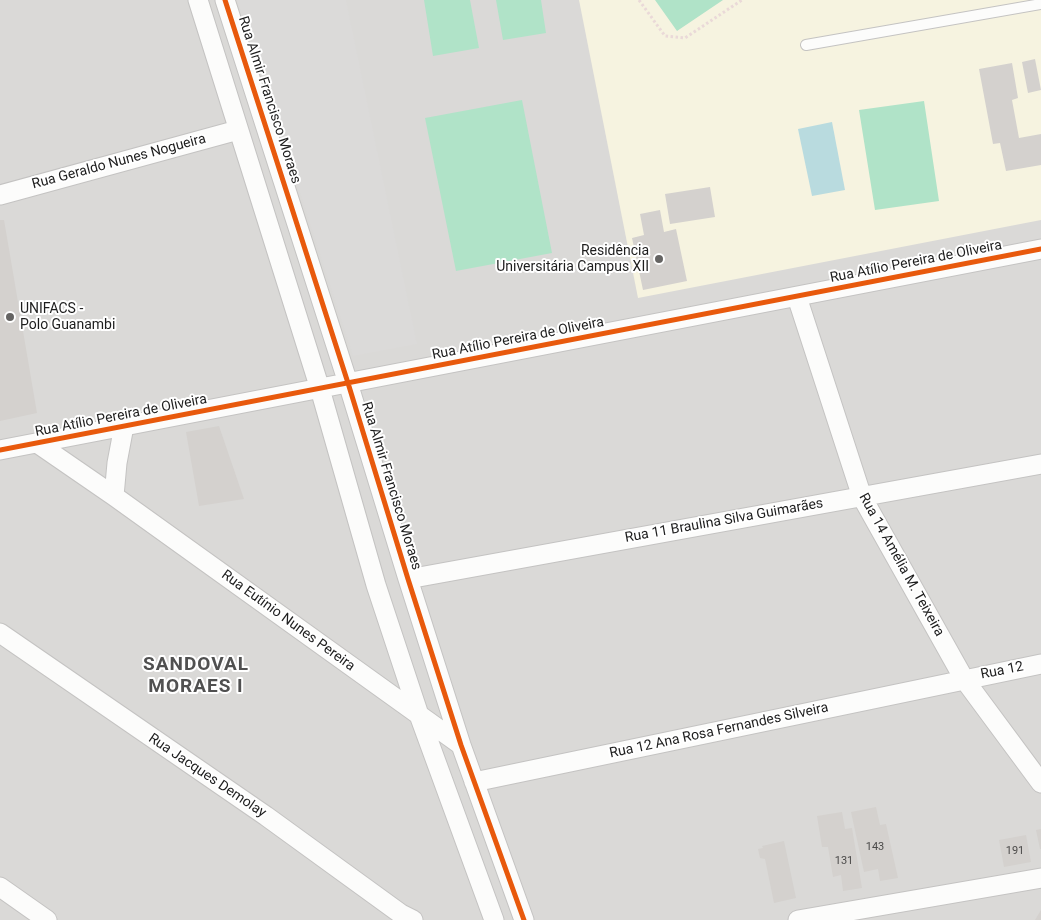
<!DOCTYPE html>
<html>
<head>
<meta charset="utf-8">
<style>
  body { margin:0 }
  canvas { display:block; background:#ebe9e6 }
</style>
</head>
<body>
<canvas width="1041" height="920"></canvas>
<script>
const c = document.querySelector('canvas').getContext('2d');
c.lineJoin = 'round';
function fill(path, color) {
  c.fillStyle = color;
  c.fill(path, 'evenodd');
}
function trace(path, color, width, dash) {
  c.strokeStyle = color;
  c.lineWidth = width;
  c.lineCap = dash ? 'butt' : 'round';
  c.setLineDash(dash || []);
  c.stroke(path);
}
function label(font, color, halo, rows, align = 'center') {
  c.font = font + ' Roboto,sans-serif';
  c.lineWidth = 4;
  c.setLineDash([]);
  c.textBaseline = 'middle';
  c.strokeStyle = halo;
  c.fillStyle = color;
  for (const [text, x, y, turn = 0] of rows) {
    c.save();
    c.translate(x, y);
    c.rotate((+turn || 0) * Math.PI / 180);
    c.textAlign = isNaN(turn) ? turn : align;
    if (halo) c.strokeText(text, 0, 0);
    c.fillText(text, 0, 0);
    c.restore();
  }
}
fill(new Path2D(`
  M0,0H1041V920H0Z`), '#dad9d7');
fill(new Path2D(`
  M579,0H1041V220L638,298Z`), '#f6f3e0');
fill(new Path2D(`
  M424,0H470L479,48L433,56Z
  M496,0H541L546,33L503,40Z
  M655,0H723L677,31Z
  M522,100L552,253L456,271L425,118Z
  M924,101L939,201L875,210L859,110Z`), '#b0e3c8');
fill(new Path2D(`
  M237,0H346L417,344L353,356Z`), '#dbdad9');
fill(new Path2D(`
  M832,122L845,190L812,196L798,129Z`), '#b9dbdf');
fill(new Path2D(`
  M1035,59L1041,90L1028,93L1022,62Z
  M1012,63L1018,98L1012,100L1019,138L1041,134V165L1006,171L1000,143L993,144L979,69Z
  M710,187L715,217L670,224L665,194Z
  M660,210L664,232L676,229L687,281L643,290L632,238L644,235L640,214Z
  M0,220H4L37,413L0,421Z
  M219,426L244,499L199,506L186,432Z
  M876,807L880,825L886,824L898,878L880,881L878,869L864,872L851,812Z
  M842,812L845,829L852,828L862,888L843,891L841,875L833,877L828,847H822L817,816Z
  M1041,829V849H1040L1036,830Z
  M1026,835L1031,862L1004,867L999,840Z
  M784,841L796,898L774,903L765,859L760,858L758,849L763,848L762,846Z
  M1041,910V920H1035Z`), '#d4d1ce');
const lane = new Path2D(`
  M806,45L1041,4`);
const street = new Path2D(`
  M198,0L320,389L376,585L419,715L494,920
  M225,0L348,383L408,579L461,745L524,920
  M0,195L238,130
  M797,297L862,497L964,679L1041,783
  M37,443L114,496L461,745
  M0,450L1041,249
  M114,496L117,463L124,426
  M408,579L1041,464
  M0,633L266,816L401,914L413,920
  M474,782L1041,664
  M0,887L47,920
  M798,920L1041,878`);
trace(lane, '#c4c3c2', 12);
trace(street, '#c4c3c2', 21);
trace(new Path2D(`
  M639,0L665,36L685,38L742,0`), '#ead9d8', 3, [2.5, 2.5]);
trace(lane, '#fcfcfb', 10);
trace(street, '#fcfcfb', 19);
trace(new Path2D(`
  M225,0L348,383L408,579L461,745L524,920
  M0,450L1041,249`), '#e8590c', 5);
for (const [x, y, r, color] of [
  [659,259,5,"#656463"],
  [10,317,5,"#656463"]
]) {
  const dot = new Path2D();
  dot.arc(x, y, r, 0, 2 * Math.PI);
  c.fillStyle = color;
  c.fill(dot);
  trace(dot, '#fff', 2);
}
label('11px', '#4b4a49', null, [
  ["143",875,847],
  ["191",1015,851],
  ["131",844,861]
]);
label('14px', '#1d1d1d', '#fff', [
  ["Rua Almir Francisco Moraes",269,100,72],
  ["Rua Geraldo Nunes Nogueira",119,162,-15],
  ["Rua Atílio Pereira de Oliveira",916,262,-11],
  ["Rua Atílio Pereira de Oliveira",518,339,-11],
  ["Rua Atílio Pereira de Oliveira",121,416,-11],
  ["Rua Almir Francisco Moraes",391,486,73],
  ["Rua 11 Braulina Silva Guimarães",724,521,-10],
  ["Rua 14 Amélia M. Teixeira",901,565,61],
  ["Rua Eutínio Nunes Pereira",288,621,36],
  ["Rua 12",1002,671,-11],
  ["Rua 12 Ana Rosa Fernandes Silveira",719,731,-12],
  ["Rua Jacques Demolay",207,776,34]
]);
label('14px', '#1d1d1d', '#fff', [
  ["Residência",649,251],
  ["Universitária Campus XII",649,267],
  ["UNIFACS -",20,309,"left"],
  ["Polo Guanambi",20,325,"left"]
], 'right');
c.letterSpacing = '1px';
label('bold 19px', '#505050', '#fff', [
  ["SANDOVAL",196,665],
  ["MORAES I",196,687]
]);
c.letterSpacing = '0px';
</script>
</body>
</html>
